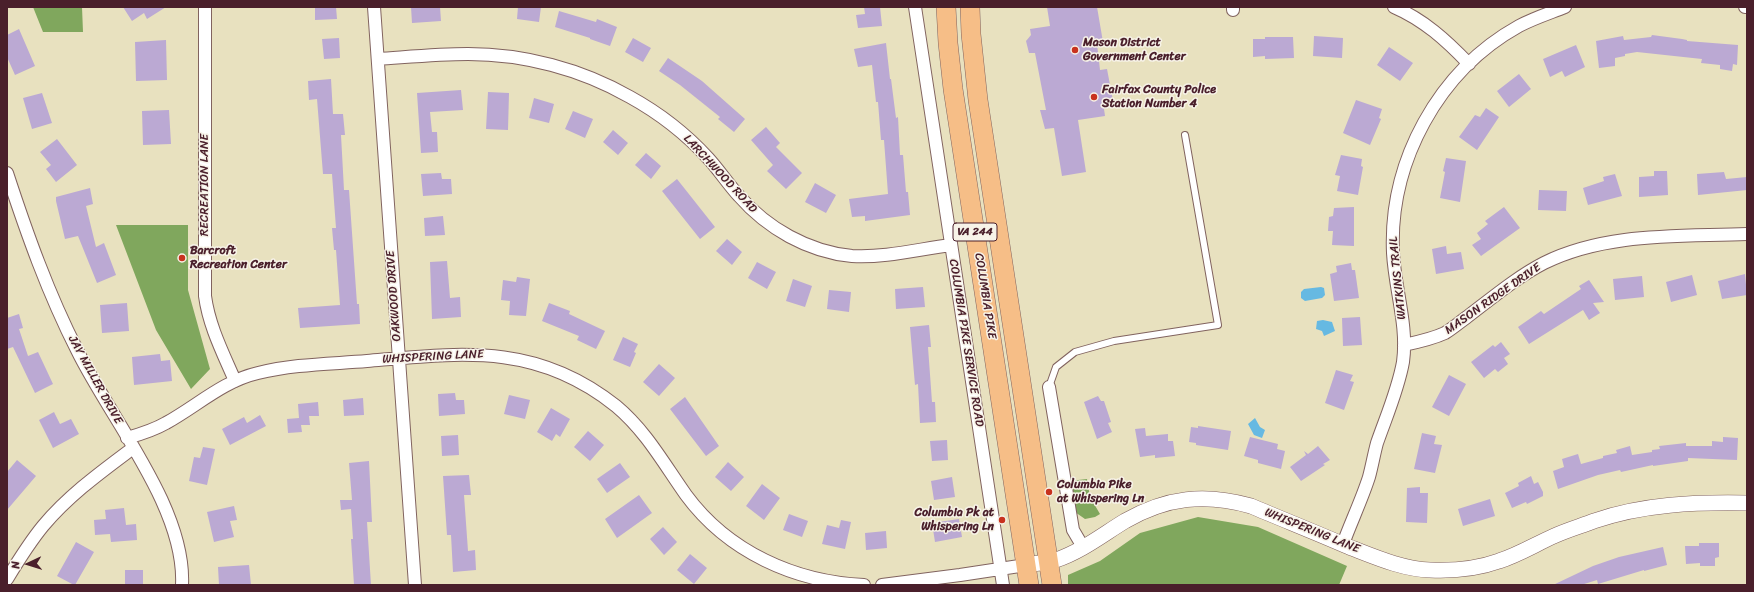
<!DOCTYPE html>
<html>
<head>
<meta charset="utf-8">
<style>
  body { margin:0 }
  #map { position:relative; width:1754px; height:592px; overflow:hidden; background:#e8e1bf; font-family:Sriracha,sans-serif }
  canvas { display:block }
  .frame { position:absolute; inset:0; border:8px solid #4a1f2b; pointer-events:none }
  .north { position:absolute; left:8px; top:544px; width:40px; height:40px; -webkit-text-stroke:3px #f7f3e8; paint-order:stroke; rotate:266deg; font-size:11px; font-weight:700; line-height:16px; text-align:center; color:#4a1f2b }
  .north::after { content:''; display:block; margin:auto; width:14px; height:18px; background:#4a1f2b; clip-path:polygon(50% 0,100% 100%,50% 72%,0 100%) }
</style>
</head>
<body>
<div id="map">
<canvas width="1754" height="592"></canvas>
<div class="frame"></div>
<div class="north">N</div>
</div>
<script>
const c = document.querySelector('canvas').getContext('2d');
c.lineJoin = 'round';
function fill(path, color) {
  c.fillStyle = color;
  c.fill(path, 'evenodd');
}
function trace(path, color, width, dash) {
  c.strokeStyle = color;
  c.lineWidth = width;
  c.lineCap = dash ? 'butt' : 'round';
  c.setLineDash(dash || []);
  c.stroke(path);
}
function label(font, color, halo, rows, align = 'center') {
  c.font = font + ' Sriracha,sans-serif';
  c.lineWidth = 3;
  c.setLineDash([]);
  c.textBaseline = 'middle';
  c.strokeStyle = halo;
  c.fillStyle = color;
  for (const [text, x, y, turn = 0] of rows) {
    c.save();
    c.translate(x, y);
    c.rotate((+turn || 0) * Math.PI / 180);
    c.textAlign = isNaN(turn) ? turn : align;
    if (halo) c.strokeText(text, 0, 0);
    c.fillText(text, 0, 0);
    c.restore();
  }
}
fill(new Path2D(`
  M33,7H82L83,32H43Z
  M116,225H188V290L210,369L191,389L156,330Z
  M1087,479L1090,497L1100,514L1095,517L1085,519L1075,512L1069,481Z
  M1198,517L1258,527L1347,566L1339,585H1068V575L1100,561L1140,533Z`), '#80a75d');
fill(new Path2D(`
  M1321,287L1324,288L1325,295L1322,298L1305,301L1301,298V292L1304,289Z
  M1323,320L1332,322L1335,331L1324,336L1322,331L1316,329L1317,321Z
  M1255,418L1260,427L1265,430L1262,438L1254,435L1248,424Z`), '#66b9e2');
fill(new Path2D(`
  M123,7H166L147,19L144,13L132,21Z
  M315,7H336L337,19L315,20Z
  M411,7H440L441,21L412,23Z
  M518,7H541L539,22L517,19Z
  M864,7H880L882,26L858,28L856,15L865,14Z
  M1047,7H1097L1103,42L1097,44L1100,70L1107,69L1114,106L1104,109L1105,116L1078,120L1086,172L1062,176L1054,128L1045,129L1040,110H1046L1035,53H1029L1026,41L1031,35L1030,29L1050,26Z
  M559,11L596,22L597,19L617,27L610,46L590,39V38L555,27Z
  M19,29L35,66L15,75L7,57V35Z
  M1652,35L1682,39L1687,40V41L1738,45L1737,65L1733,64L1732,71L1720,69V65L1701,63L1702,59L1637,52L1625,54V56L1615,58V66L1599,68L1596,41L1623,36L1624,40L1651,37Z
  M1314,36L1343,38L1342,58L1313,56Z
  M1265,37H1293L1294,58L1265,59V56L1253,57V39H1265Z
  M339,38L340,58L324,59L322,39Z
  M633,38L651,48L643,62L625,52Z
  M166,40L167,80L136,81L135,42Z
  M886,43L890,79H891L896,118L898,117L900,155H903L906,192H908L910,215L865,221V216L852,217L849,199L888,194L884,140H881L878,102H876L872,65L858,67L854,49Z
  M1576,45L1585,67L1565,77L1562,71L1550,77L1543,59Z
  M1389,47L1413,63L1400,81L1377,65Z
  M668,58L702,81L745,119L734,132L718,119L720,117L680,85L659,71Z
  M1519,74L1531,89L1509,107L1497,91Z
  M331,79L333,114H343L345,135H341L344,190H349L357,304H359L360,324L300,328L298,308L340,305L336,250H334L332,228H336L332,174H323L317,99L309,100L308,81Z
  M461,90L463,110L430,112L432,132H437L438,152L421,153L417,93Z
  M488,92L509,93L508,130L486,129Z
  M42,93L52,123L32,129L23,98Z
  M534,98L554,104L549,123L529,118Z
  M1356,100L1382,109L1379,118L1381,119L1370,145L1343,133Z
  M1486,108L1499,117L1477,150L1459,137L1475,115L1480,117Z
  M169,110L171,144L143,145L142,111Z
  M573,111L593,119L585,138L565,129Z
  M766,127L780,143L776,147L802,173L786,189L767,171L773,165L751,140Z
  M613,130L628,143L618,155L603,142Z
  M57,139L77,165L56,182L46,169L51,165L40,152Z
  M646,153L661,166L651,179L635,165Z
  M1341,155L1362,159L1361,166L1363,167L1358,195L1337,191L1340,176L1335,175Z
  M1446,158L1466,161L1460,202L1440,198L1445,172L1443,171Z
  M1654,171H1667L1668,195L1639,197V177L1654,176Z
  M1724,172L1726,179L1747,177V190L1698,195L1697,174Z
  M441,173L442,179H451L452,194L423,196L421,174Z
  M1615,174L1622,196L1588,205L1583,188L1604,181L1603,177Z
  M677,179L715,227L700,239L662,191Z
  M815,183L836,195L826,213L805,202Z
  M90,188L93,204L86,206L96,247L104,243L116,275L97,283L78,236L65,239L56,201V197Z
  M1539,190L1567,191L1566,211L1538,210Z
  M1354,207V246L1332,245L1333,231H1328L1329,217L1333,216L1334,208Z
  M1504,207L1520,228L1481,256L1472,245L1481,239L1477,233L1488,224L1485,221Z
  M443,216L445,235L425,236L424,218Z
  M727,239L742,252L732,265L716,251Z
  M1446,246L1447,254L1461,252L1464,269L1436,274L1432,249Z
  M447,261L450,298L460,297L461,317L432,319L430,262Z
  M757,262L776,272L767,289L748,278Z
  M1351,263L1352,270H1355L1359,298L1334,301L1330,274L1337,272L1336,266Z
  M1745,274L1747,295L1722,299L1718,281Z
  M1692,275L1697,295L1671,302L1666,282Z
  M1642,276L1644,297L1615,300L1613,279Z
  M517,277L530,279L526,316L509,315L510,301L501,300L503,280L516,282Z
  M793,279L812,286L805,307L786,301Z
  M1589,280L1604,302L1593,303L1600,313L1589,320L1583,310L1529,344L1518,327L1541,311L1544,314L1581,289L1579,286Z
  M923,287L925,307L896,309L895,289Z
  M829,290L851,292L849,312L827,309Z
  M127,303L129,331L102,333L100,305Z
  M549,303L570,311L569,314L605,331L596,349L577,340L579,336L542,321Z
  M19,314L23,328L19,329L28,356L38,352L53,384L35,393L13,347L7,349V318Z
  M1360,317L1362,345L1343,346L1342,318Z
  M929,325L931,347H928L932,402H935L936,422L920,423L918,384L915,385L910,327Z
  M623,337L638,344L634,352L636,353L630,367L613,360Z
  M1501,342L1510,354L1504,358L1508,364L1498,372L1495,369L1484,378L1471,362L1493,345L1495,347Z
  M160,354L161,361L170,360L172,381L134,385L132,357Z
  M659,364L675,378L659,396L643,382Z
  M1336,370L1353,375L1350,381L1354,382L1344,410L1325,403Z
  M1449,375L1466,384L1449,416L1432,407Z
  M455,393L456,400H464L465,414L439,416L438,394Z
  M509,395L530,400L525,419L504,414Z
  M1098,396L1101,401H1104L1111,422L1108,423L1112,432L1097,439L1084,402Z
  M685,397L719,446L706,456L670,409Z
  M363,398L364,415L344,416L343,400Z
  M318,402L319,416H309L310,425H301L302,432L288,433L287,419L299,418L298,404Z
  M551,408L570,419L560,437L556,434L552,441L537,432Z
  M54,412L60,424L71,419L79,434L53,448L39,420Z
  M260,415L266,426L230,445L222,429L244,417L247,423Z
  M1198,426L1231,431L1228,450L1196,445V443L1189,442L1191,427L1198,428Z
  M1145,428L1146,436L1168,434V441H1173L1175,456L1155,458V455L1140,457L1135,429Z
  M588,431L604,445L590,461L574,447Z
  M1422,433L1436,436L1434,444L1442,445L1435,473L1414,469Z
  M458,435L459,455L442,456L441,436Z
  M1250,437L1278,444L1277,449L1285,451L1281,469L1258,463V460L1244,456Z
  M1723,437L1738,438L1737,460L1688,458V461L1653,466V465L1621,472L1620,470L1598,475L1558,489L1553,471L1564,467L1562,459L1578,454L1581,464L1603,458V456L1617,453L1616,450L1630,446L1632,455L1652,452V450L1660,449L1659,446L1686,443V446H1712V441L1723,442Z
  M947,440L948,460L932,461L930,441Z
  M1318,446L1330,460L1323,464L1325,465L1301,481L1290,467L1306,455L1304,451L1308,454Z
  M203,447L215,449L207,485L189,481L194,457L200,458Z
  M17,460L36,476L7,510V472Z
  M369,461L372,522H367L371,585H354L351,539H353L351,509L341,510L340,500H352L349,463Z
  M728,462L744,477L731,491L715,477Z
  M620,463L630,477L607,493L597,479Z
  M469,475L471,495H464L468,551L475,550L476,570L453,572L451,535H447L443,476Z
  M1531,476L1534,484L1538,482L1543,492V496L1527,504L1526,502L1512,508L1505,493L1519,486L1518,483Z
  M952,477L955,497L934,500L931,481Z
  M762,484L780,498L764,520L746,506Z
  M1420,487V493H1428L1427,523L1406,522L1407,488Z
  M639,495L652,513L617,538L605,519Z
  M1490,499L1495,516L1463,526L1458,509Z
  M234,506L237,520L230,521L234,537L214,542L207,512Z
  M124,508L126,525L136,524L137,540L111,542L110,534L95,535L94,520L106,519L105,510Z
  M789,514L808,521L802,537L783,530Z
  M959,519L962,537L935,542L932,523Z
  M841,520L851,522L845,549L822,544L827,525L839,528Z
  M663,527L677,542L664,555L650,539Z
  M886,531L887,548L866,550L865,533Z
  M76,542L94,552L75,585H74L57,576Z
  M1699,543H1719V557L1715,558V566H1700V563L1686,564L1685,546H1699Z
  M1663,547L1667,565L1644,571V570L1598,584L1597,580L1581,585H1553L1593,566L1619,557Z
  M690,554L707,568L694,584L677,570Z
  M249,565L251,585H219L218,567Z
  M125,570H143V585H125Z`), '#bba9d3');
const service = new Path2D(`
  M1049,387L1056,367L1075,352L1114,341L1218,325L1185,135`);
const minor = new Path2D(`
  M205,7V296C209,326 223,353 235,381
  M374,7L415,585
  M915,7L1003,585
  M1233,7V10
  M1394,7C1424,20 1446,40 1469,64
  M1745,7H1747
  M378,59C408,57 438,54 468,54C524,54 581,69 630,97C659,113 686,134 708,158C719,170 728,184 739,196C767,228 808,252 852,256C885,258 919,249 951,245
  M7,173C27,234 48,293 77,350C110,418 186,508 182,585
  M1404,345C1418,342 1432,339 1445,333C1453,328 1460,322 1467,317C1492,298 1517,277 1544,263C1607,232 1679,237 1747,234
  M1049,387L1073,530L1083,547
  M127,438C141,434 154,430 166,423C197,406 223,381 258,373C294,364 331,364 367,361C461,353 536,342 616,406C646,431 664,464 686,495C728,552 795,582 864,585
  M1343,544C1351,522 1362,499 1369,477C1372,466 1374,454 1377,443C1386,417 1398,390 1403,362C1408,325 1395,290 1393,253C1389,162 1438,71 1519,26C1534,18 1550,13 1565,7
  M7,579C18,561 29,543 43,526C69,495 101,472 133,448
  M882,585L960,575L1026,565`);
const tertiary = new Path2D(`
  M1026,565C1036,563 1046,563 1056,560C1082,551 1102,535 1125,521C1167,497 1205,493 1251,506C1284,520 1317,533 1349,547C1375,557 1402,569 1430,570C1454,571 1477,569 1499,561C1518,555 1536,544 1554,536C1567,530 1581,526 1594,521C1643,504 1696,502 1747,503`);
const primary = new Path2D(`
  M946,7L948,43L953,89L1029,585
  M970,7L971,34L978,100L1052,585`);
trace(service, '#81635f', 8);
trace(minor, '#81635f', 14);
trace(tertiary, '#81635f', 16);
trace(primary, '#81635f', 20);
trace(service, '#fff', 6);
trace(minor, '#fff', 12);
trace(tertiary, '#fff', 15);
trace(primary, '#f6be87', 19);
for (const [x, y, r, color] of [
  [1075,50,4,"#c8321e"],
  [1094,97,4,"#c8321e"],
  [182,258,4,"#c8321e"],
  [1049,492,4,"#c8321e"],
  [1002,520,4,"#c8321e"]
]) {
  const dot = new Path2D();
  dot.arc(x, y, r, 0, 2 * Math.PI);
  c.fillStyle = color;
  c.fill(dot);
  trace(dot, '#f7f3e8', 1.5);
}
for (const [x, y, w] of [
  [975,232,44]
]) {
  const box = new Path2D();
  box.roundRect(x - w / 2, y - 9, w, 18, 3);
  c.fillStyle = '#f7f3e8';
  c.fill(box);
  trace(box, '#4a1f2b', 1);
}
label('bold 11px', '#4a1f2b', null, [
  ["VA 244",975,232]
]);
label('bold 12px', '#4a1f2b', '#f7f3e8', [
  ["Mason District",1083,43],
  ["Government Center",1083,57],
  ["Fairfax County Police",1102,90],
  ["Station Number 4",1102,104],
  ["Barcroft",190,251],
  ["Recreation Center",190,265],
  ["Columbia Pike",1057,485],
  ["at Whispering Ln",1057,499],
  ["Columbia Pk at",994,513,"right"],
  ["Whispering Ln",994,527,"right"]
], 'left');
label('12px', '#4a1f2b', '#f7f3e8', [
  ["LARCHWOOD ROAD",720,174,47],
  ["RECREATION LANE",205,185,-90],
  ["WATKINS TRAIL",1398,278,-96],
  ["OAKWOOD DRIVE",394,296,-94],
  ["COLUMBIA PIKE",985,296,81],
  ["MASON RIDGE DRIVE",1493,299,-35],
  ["COLUMBIA PIKE SERVICE ROAD",966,343,81],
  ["WHISPERING LANE",433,357,-3],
  ["JAY MILLER DRIVE",95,380,61],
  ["WHISPERING LANE",1312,531,22]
]);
</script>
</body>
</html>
